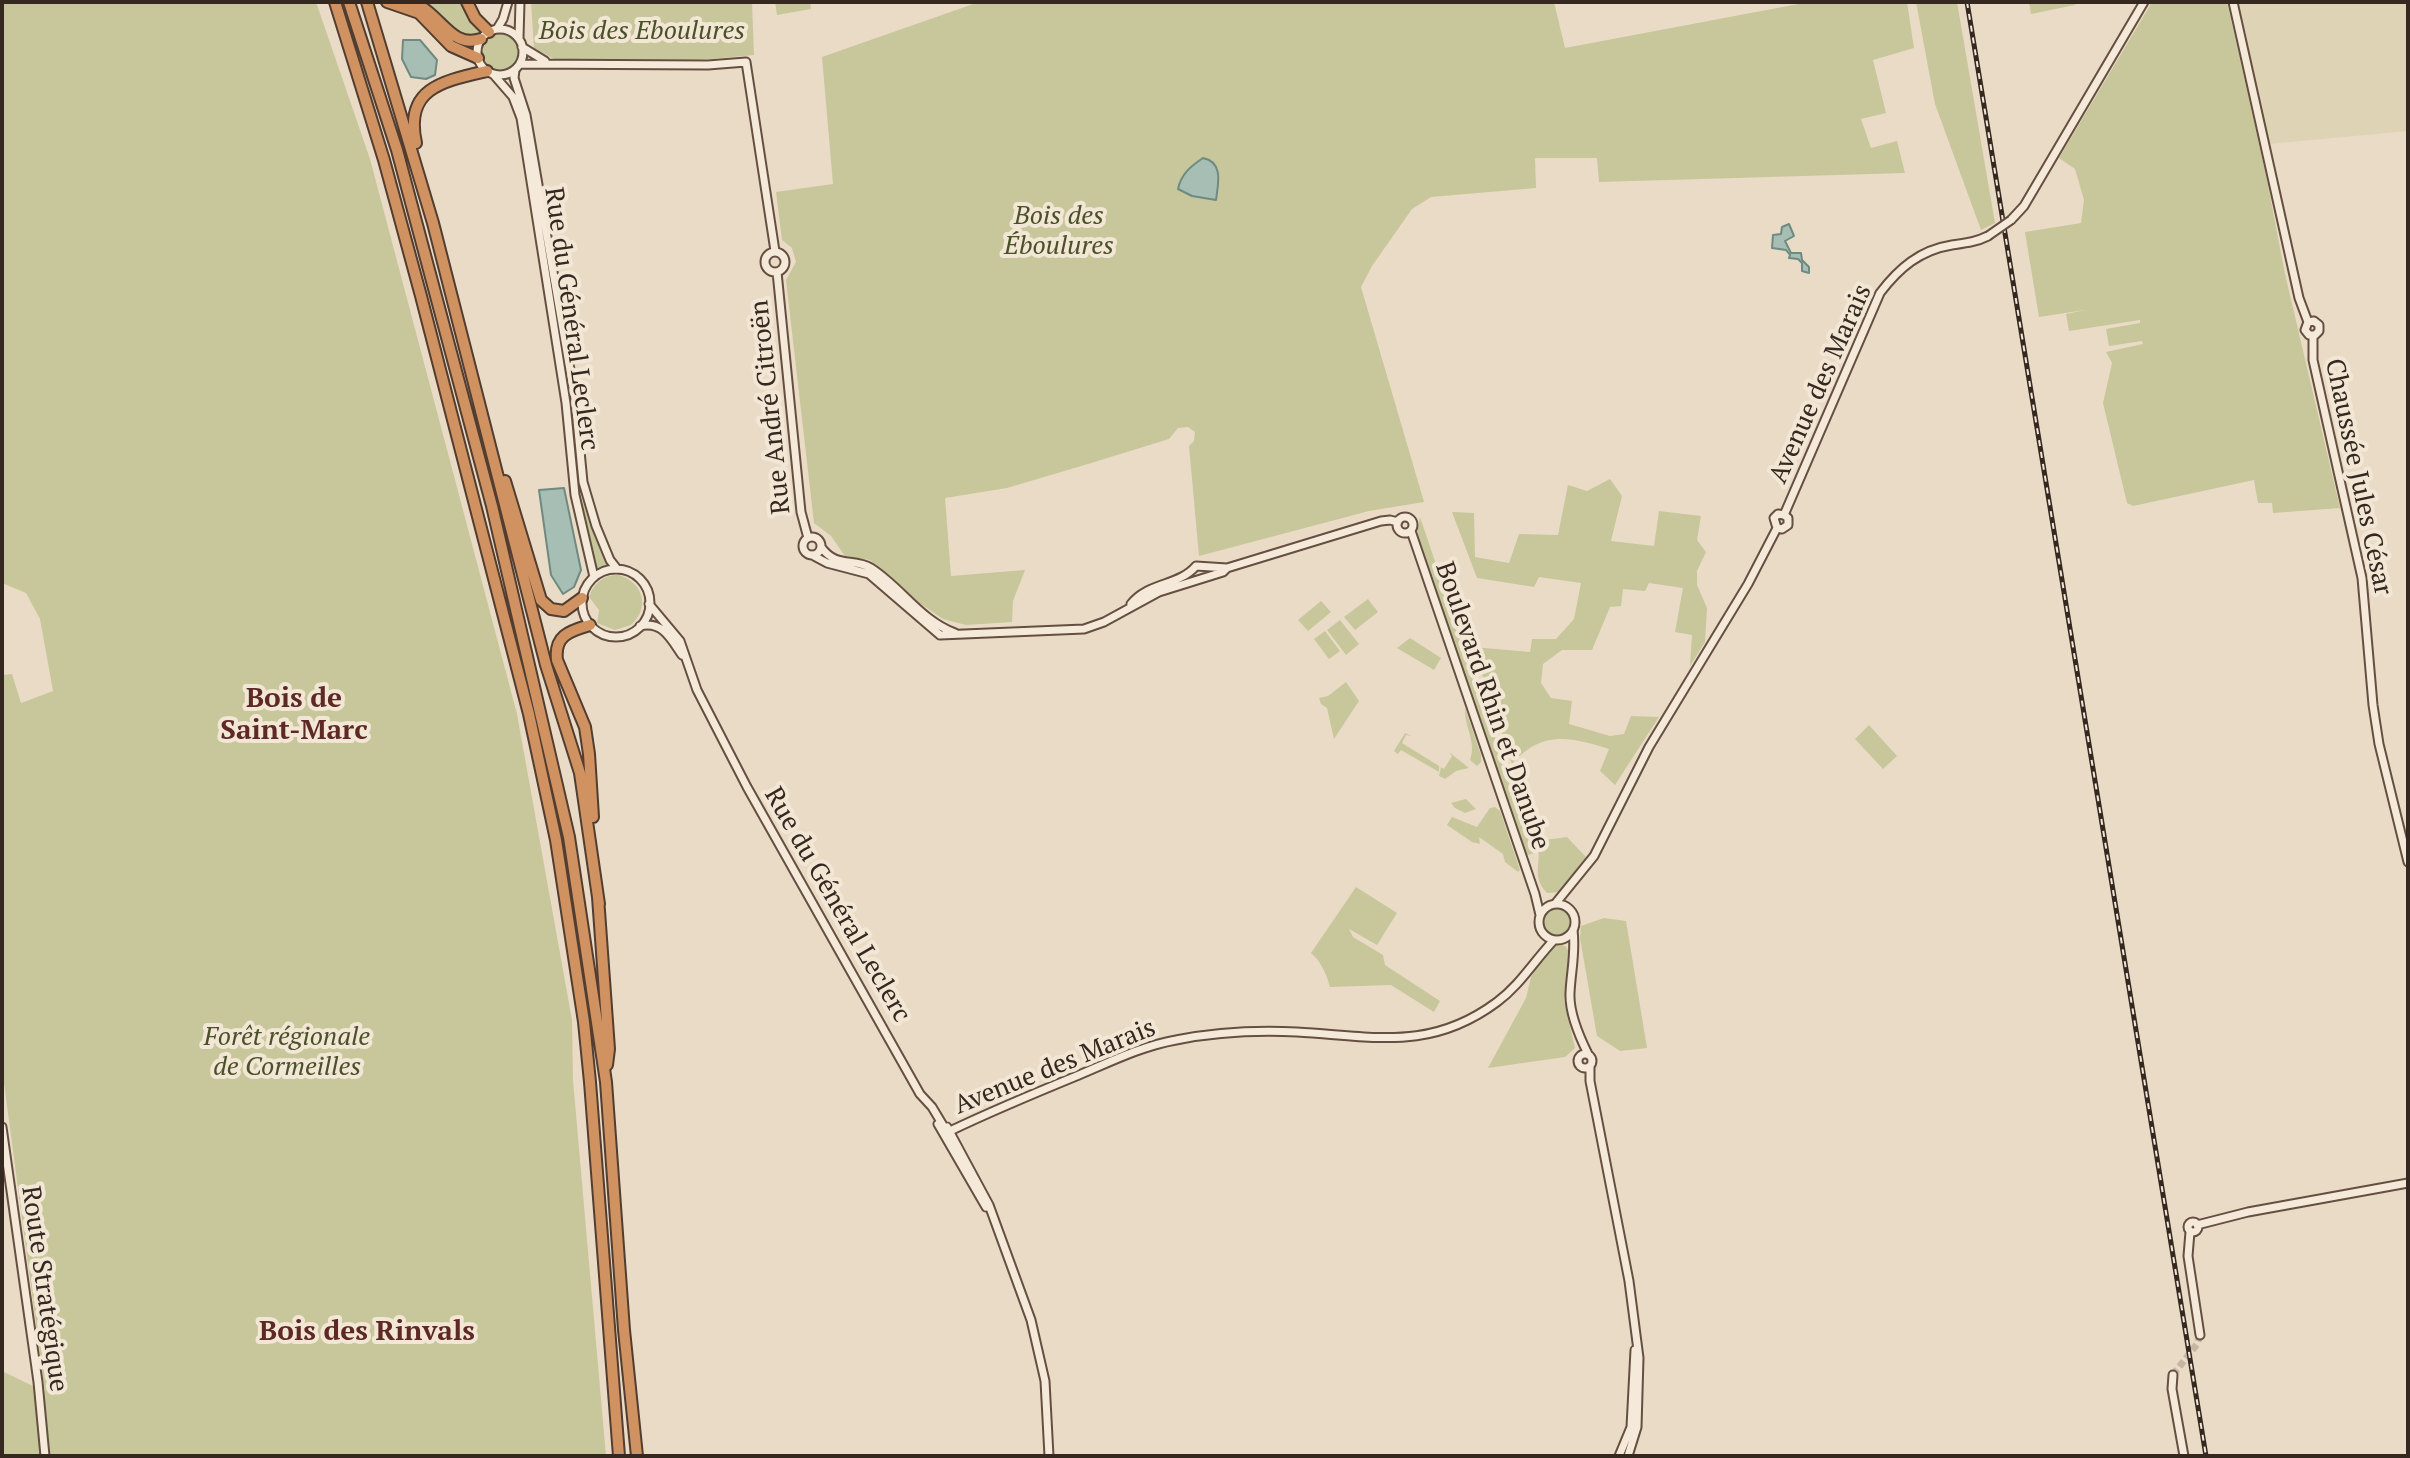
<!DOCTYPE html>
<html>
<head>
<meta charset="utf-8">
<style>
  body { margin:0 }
  #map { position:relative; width:2410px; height:1458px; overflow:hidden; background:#eadbc6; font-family:"PT Serif",serif }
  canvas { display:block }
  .frame { position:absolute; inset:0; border:4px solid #352820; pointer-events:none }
</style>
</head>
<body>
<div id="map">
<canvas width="2410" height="1458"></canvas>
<div class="frame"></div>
</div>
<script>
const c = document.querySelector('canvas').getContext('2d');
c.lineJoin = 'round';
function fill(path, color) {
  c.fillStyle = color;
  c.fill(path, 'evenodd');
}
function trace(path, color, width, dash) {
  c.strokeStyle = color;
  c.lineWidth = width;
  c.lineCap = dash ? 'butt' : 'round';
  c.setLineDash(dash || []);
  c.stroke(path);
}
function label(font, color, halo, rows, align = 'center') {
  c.font = font + ' "PT Serif",serif';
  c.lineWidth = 8;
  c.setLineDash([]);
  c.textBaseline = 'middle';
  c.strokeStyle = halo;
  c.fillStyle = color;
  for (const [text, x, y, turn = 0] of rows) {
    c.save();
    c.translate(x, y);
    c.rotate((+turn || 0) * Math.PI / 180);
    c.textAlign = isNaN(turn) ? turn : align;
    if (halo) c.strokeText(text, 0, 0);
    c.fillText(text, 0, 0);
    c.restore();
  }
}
fill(new Path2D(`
  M2239,2H2408V131L2269,144Z`), '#dfd3b5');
fill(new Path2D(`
  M2,2H316L370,159L517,714L572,1020L573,1080L606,1456H2V1371L45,1392L2,1068V675L12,674L21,703L53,691L40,619L26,593L2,583Z
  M424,2H463L479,32L476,37L465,39Z
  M531,2H752L754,55L688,61L554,59L534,48Z
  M775,2H810L811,9L777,15Z
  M979,2H1554L1565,48L1809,2H1907L1914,48L1873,60L1886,113L1861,119L1871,148L1897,141L1905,173L1599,182L1597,158H1535L1536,188L1431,197L1412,209L1372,266L1361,287L1424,502L1369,511L1199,556L1189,446L1194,441L1195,432L1188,427L1178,428L1169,439L1088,464L1007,488L945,498L951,576L1025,570L1013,601L1012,622L966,625L943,619L921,604L870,560L845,556L831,536L814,523L786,280L796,262L792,248L782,240L776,192L833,184L822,57Z
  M1916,2H1957L1995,223L1981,230L1935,104Z
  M2029,2H2074L2075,5L2031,14Z
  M2152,2H2227L2266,175L2285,274L2340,508L2273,513L2272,503H2258L2254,480L2133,506L2127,503L2103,403L2112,363L2106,352L2143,344L2142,341L2109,346L2106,329L2140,323V320L2069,331L2066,314L2085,310L2039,317L2025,232L2081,223L2084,200L2075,169L2059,158Z
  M481 52a19 19 0 1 1 38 0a19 19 0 1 1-38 0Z
  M1610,479L1622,496L1611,541L1654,546L1659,511L1701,516L1697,540L1706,552L1697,571V585L1707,608L1705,642L1690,666L1692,635L1675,632L1683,588L1649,583L1645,591L1623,589L1621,606L1610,607L1592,650H1562L1543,664L1541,683L1551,698L1572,701L1569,724L1610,736L1624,734L1631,716L1659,717L1615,785L1600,771L1609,749C1570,737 1542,730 1512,764L1473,647L1530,652L1532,639H1556L1574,619L1581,583L1539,577L1534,587L1477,578L1452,512L1474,513L1475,557L1509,563L1519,534L1558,535L1568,485L1587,491Z
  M579,493L609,564L597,569L577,494Z
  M1420,517L1534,853L1525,856L1417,534Z
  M619,575C644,583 650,608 631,625L615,630L597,623L599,610L589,597C594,582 604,575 619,575Z
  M1368,599L1378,612L1355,630L1344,617Z
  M1321,601L1331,612L1308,631L1298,620Z
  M1340,620L1359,644L1346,655L1327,630Z
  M1325,631L1340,651L1329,659L1314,639Z
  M1410,638L1441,658L1434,670L1397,648Z
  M1346,682L1359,701L1334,739L1327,708L1321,704L1319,698L1328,696Z
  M1465,708L1481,755V762L1477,766L1470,760C1477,742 1464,727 1465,708Z
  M1869,725L1897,756L1883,769L1855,739Z
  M1405,733L1411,736L1406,735L1402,743L1439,766V772L1401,750L1398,754L1394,751Z
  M1449,752L1469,768L1456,771L1445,779L1439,776L1441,767L1444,769L1452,756Z
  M1466,799L1476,809L1465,813L1455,808L1451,803Z
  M1495,807L1500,811L1520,870L1518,872L1505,862L1503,854L1479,837L1480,844L1472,842L1447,825L1452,817L1477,827L1490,808Z
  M1567,837L1586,857L1562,892L1547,893C1530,876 1543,861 1537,841Z
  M1356,887L1397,913L1377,945L1349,929L1353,937L1383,955L1385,965L1440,1001L1434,1012L1391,985L1330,987C1327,974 1319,959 1311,953Z
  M1544 922a13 13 0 1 1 26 0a13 13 0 1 1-26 0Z
  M1604,918L1626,921L1647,1048L1620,1051L1597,1036L1580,938L1581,926Z
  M1561,944L1566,947L1570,953L1564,1001L1575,1048L1565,1057L1488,1068L1526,998L1531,977L1553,945Z`), '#c7c79b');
const water = new Path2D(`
  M403,40H420L437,60L435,75L426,79L411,77L402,59Z
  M1203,158C1224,162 1218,184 1216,200L1192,196L1178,189C1181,174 1191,166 1203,158Z
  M1789,224L1794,236L1785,241L1791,253H1801L1802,260L1809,267V273L1802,271V263L1798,259L1789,258L1790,255L1786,250L1772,248L1773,235L1781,234L1782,227Z
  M564,488L581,570L574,587L563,594L551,575L539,490Z`);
fill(water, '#a7beb5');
trace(water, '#6f8b81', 2);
trace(new Path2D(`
  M2173,1375L2197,1344L2200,1335`), '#c6b7a5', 7, [7, 3.5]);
const secondary = new Path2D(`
  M2233,2L2299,298L2308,322L2305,330L2309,335H2315L2319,331V325L2314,321L2308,322
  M497,29L503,19L508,2
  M477 52a23 23 0 1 1 46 0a23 23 0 1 1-46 0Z
  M519,38L520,2
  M522,47L545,61
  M520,64L708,65L746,62L775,251
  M515,70L514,78L526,115L575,399L583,482L596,526L610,560L617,569
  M493,74L513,97L521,118L566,403L575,495L594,577
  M2011,220L2024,206L2144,2
  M765 262a10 10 0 1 1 20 0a10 10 0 1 1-20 0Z
  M777,272L801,512L808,538
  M2313,336V360L2362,578L2373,705L2379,744L2408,862
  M1784,515L1880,293C1899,268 1920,250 1952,245C1966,243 1976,242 1988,236
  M1397 525a8 8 0 1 1 16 0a8 8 0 1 1-16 0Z
  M1411,531L1535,894L1540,915
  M803 546a9 9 0 1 1 18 0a9 9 0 1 1-18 0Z
  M821,547C837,569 853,557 871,568C902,588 920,620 955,633
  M812,555L827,563L869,574L940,635L1084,629L1104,622L1159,592L1223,572L1227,568L1381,521L1390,520L1398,522
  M582 603a34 34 0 1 1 68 0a34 34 0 1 1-68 0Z
  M649,604L680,641L697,690L747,787L920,1094L932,1107L944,1127L950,1131
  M1131,604C1148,582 1179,586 1196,566L1227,568
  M640,626C662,620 671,639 682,655
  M1539 922a18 18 0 1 1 36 0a18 18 0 1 1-36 0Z
  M1555,904L1594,856L1649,747L1748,584L1777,528L1774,518L1778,514L1784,515L1788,518V525L1782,529L1777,528
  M1573,930C1576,952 1571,971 1570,993C1569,1013 1579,1036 1588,1054
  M1578 1061a7 7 0 1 1 14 0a7 7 0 1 1-14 0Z
  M1590,1066V1081L1629,1281L1639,1358L1637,1427L1628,1456
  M938,1124L986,1207
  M2,1127L38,1382L45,1456
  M947,1127L989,1205L1031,1320L1045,1381L1049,1456
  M950,1131C992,1111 1035,1093 1079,1075C1110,1062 1142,1046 1176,1040C1216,1032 1256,1030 1297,1032C1373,1036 1430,1052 1497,1002C1520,985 1534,961 1554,940
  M2188 1227a5 5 0 1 1 10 0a5 5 0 1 1-10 0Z
  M2197,1225L2248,1212L2408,1183
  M2190,1232L2188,1256L2200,1335
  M2173,1375L2172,1389L2184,1456
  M1619,1456L1631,1427L1635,1350`);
const highway = new Path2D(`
  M335,2L384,160L421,296L529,714L556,840L584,1022L590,1082L619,1456
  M349,2L397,150L492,506L569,837L606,1082L624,1330L637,1456
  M367,2L433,223L546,665L580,773L599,904
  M387,2L419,13L451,46L478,58
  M412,2C442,14 450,49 481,39
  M467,2L475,18L489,32
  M416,143C404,88 443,81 487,71
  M505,481L541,600L551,609L564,611L582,598
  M590,625C570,631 554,635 557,660L585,727L589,754L593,817
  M598,897L609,1049L607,1065`);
trace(secondary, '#654f41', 11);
trace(highway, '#523d31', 14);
trace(secondary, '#f5ead9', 7);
trace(highway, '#d09260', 10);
const rail = new Path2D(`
  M1967,2L2206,1456`);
trace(rail, '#352820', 5);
trace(rail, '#f2e6d5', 2, [6]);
const secondaryBridge = new Path2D(`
  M1988,236L2011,220`);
trace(secondaryBridge, '#654f41', 11, []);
trace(secondaryBridge, '#f5ead9', 7);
label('italic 26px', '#4a5029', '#f2e6d5', [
  ["Bois des Eboulures",642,32],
  ["Bois des",1059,217],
  ["Éboulures",1059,247],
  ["Forêt régionale",287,1038],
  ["de Cormeilles",287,1068]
]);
label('26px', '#352820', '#f2e6d5', [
  ["Rue du Général Leclerc",571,319,82],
  ["Avenue des Marais",1821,384,-66],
  ["Rue André Citroën",771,407,-96],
  ["Chaussée Jules César",2358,477,78],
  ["Boulevard Rhin et Danube",1492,706,71],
  ["Rue du Général Leclerc",837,905,60],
  ["Avenue des Marais",1055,1067,-22],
  ["Route Stratégique",44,1289,82]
]);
label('bold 28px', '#5e2924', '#f2e6d5', [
  ["Bois de",294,699],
  ["Saint-Marc",294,731],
  ["Bois des Rinvals",367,1332]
]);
</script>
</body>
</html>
